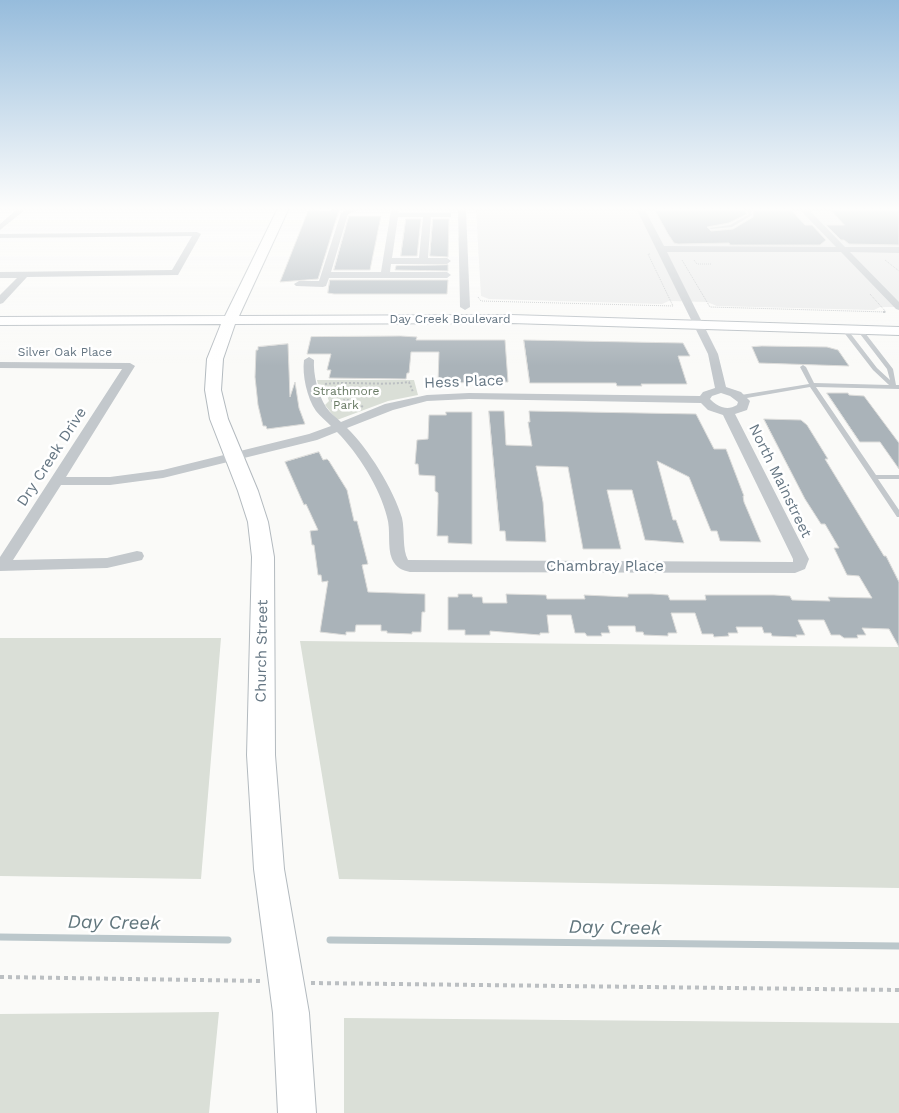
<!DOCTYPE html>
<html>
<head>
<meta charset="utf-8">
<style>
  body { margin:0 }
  canvas { display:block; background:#fafaf8 }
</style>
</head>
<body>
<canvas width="899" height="1113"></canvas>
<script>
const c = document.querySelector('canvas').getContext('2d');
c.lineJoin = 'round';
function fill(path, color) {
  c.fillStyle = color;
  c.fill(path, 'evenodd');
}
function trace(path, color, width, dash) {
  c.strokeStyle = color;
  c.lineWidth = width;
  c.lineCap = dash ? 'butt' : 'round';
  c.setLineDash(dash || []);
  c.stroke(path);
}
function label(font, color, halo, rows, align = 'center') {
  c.font = font + ' "Work Sans",sans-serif';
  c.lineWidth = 5;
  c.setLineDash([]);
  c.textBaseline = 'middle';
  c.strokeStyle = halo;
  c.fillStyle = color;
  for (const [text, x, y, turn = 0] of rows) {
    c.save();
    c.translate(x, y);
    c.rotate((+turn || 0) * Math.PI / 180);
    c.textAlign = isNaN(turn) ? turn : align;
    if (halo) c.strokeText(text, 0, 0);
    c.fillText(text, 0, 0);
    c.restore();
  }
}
fill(new Path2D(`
  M476,210H899V307H880L874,310L717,306L707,302L669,301L662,304L489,299L481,296Z`), '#e8e9e9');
fill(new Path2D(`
  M317,380H414L418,395L388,401L337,420L325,405L329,401L323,385L318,384Z
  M0,638H221L201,879L0,876Z
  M300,641L899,647V888L339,879Z
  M219,1012L209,1113H0V1014Z
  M344,1018L899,1023V1113H344Z`), '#dadfd7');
trace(new Path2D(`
  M0,937L228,940
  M330,940L899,946`), '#bbc7cb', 7);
const building = new Path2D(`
  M339,210L318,279L280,282L308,211Z
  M655,210H745L747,214L729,223L707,227L711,231L733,229L753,217V210H791L805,225H812L826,240L820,245H730L729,243L678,244L674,243L668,234Z
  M831,210H899V245L849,244L844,240H841L826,225H844Z
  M349,216H381L370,270H334Z
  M406,219H421L417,256H401Z
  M433,219H449L448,257L430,256Z
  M448,265V271L395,270L396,266Z
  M330,280H448L447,294H334L328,293Z
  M401,336L417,337L416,340H505L508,382L438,383L439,352H411L409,373H407L406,379L329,378L331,370H327L331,354H307L311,337Z
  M524,340L683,343L690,356H678L687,384H641L642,386H617L616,383H530Z
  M288,344L290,397L295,382L299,408L305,424L267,429L266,426H263L258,405L255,377L256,350H258V347Z
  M762,346L827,347L838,350L849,366L759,363L752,347Z
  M827,393H848L849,395L864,396L899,443V469L880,442H860Z
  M489,411H504L506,445L532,446L528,422H530L529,411L696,414L714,449H726L744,496H743L744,502L761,542L720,541L717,531H711L689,477L657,461L673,520H676L684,543L645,540L632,490H607L621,549H583L568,467L536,466L543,502L546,542L506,541L505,531H500Z
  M446,412H472V544L450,543H448V536H437L438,503V493L435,491V476L419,475L418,464H415L417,440L428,439L429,415H446Z
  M764,419L801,420L807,425L828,459H825L884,556H886L899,582V647L889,629L862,628L866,635H857L858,638H844L840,635H831L824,620H798L805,635H796L797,637L772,636L771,633H764L762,627H736L738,633H728L729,636L714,637L713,634H702L695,613H671L677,633H668V636L644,635L643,632H636L635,626H608L610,633H601L602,636H587L585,633H575L571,615H547L549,633H540V635L490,631V635H465V630H448V597H458V594H472L473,597H482L483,603H507L506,594L546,595L547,599H585L584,595L628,597V594H652L668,595L670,600H706L705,595H774L790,596L792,600L830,601L828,597L872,598L859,576L847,575L834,548H839L825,524H821L805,499Z
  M319,452L323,460L327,459L329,461L347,490L354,521H357L368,564L362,565L368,592L425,594V612H422L421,632H412V634L387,633V631H381V625H356L355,632H346V635L320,632L328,581L322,582L321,575H318L314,545H312L310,531L318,530L306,504L304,505L285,462Z`);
fill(building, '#aab3b9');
trace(building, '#dcdcda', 1);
const secondary = new Path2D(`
  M277,210H288L239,316L511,315L899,327V335L511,323L235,324L223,359L221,390L228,419L258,491L268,522L274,557L275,755L284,869L309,1013L316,1113H278L273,1013L254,869L247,755L252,557L248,522L238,491L210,419L205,390L207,359L221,324L0,325V317L225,316Z`);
trace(secondary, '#b3babf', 2);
trace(new Path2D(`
  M682,260L710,307L886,312
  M694,260L697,264H711
  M885,260L899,271
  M870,294L886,312
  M478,297L481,301L673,306L648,254H650`), '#bbbfc2', 1, [1, 1]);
trace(new Path2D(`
  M883,312H886
  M325,384C353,381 380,386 409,382L413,392
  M335,400L344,410L360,404
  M331,401L352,400L363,407`), '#bbbfc2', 2, [2, 2]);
trace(new Path2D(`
  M0,977L263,981
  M311,983L899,990`), '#bbbfc2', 4, [4, 4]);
fill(new Path2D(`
  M747,210H751L752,215L732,227L711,229L709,228L730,225L748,215L749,214Z
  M845,328L847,329L877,368L890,380L887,369L857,330L862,329L893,369L896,385H899V389L816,387L876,475H899V479H878L899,510V517H897L810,387L741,399L738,397L741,395L809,384L800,367L803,365L806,367L814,383L889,385L873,370L842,330Z`), '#c3c8cc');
fill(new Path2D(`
  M16,210H25L0,230V224Z
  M346,210H359L348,214L331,272H381L391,210H399L398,213H451V217H431L428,258H447L451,261L447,264H391L390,272H447L451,275L447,278H329L326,286L323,287L296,286L294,284L299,281H319L341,213ZM398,217H423L419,258H392Z
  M458,210H466L470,307L465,310L460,307Z
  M637,210H645L664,246L836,247L800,210H809L845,247H899V253L850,252L899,302V310L896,309L841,252H667L718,354L726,387L741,392L750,401L747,410L735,414L809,559L805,569L795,573L410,572C402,570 396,568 392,559C387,547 391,530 387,517C380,488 358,453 337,432L317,440L163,478L110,485H61L13,560L107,558L137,551L142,552L144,556L142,560L107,568L0,571V557L122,369L0,368V362L130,363L135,366L66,477H110L163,470L309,434L331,426C326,421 320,416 316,411C307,398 302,375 304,360L309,357L314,360C313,374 318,395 326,407C330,413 336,417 341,422L385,404L427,395L469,393L700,396L703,392L715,388L708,354ZM721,393L730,396L738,402L737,405C727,411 718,407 710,399L712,396ZM469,399L701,403L708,410L723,415L793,559V562L408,560C402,549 405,531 402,518C394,490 368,448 347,428L393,410L427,401Z
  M197,232L201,234L178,275L27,277L3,303L0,304V295L17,278H0V272L172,270L192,236L0,238V234Z`), '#c3c8cc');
fill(secondary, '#fff');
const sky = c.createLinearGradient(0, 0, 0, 366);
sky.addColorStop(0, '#96bcdc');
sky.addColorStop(0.57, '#fdfdfc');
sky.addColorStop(1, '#fdfdfc00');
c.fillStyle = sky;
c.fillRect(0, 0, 899, 366);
label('12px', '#657683', '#fff', [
  ["Day Creek Boulevard",450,319],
  ["Silver Oak Place",65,352]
]);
label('12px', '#687a64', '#fff', [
  ["Strathmore",346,391],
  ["Park",346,405]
]);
label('15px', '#657683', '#fff', [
  ["Hess Place",464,382,-2],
  ["Dry Creek Drive",52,457,-57],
  ["North Mainstreet",780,481,64],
  ["Chambray Place",605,567],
  ["Church Street",262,651,-89]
]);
label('italic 19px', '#60757c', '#fff', [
  ["Day Creek",114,923,1],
  ["Day Creek",615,928,1]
]);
</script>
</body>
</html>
